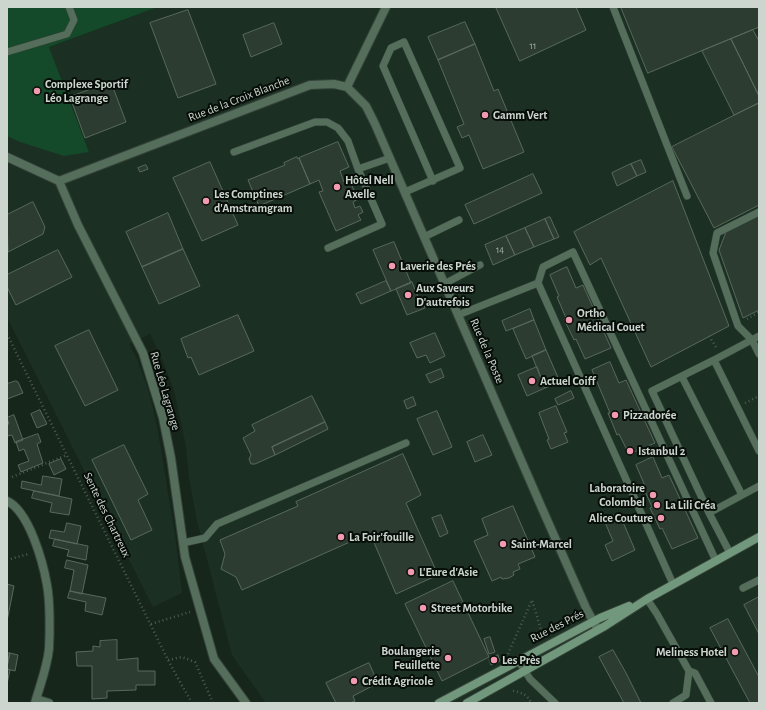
<!DOCTYPE html>
<html>
<head>
<meta charset="utf-8">
<style>
  body { margin:0 }
  #map { position:relative; width:766px; height:710px; overflow:hidden; background:#17261b; font-family:"Alegreya Sans",sans-serif }
  canvas { display:block }
  .frame { position:absolute; inset:0; border:8px solid #ccd5ce; pointer-events:none }
</style>
</head>
<body>
<div id="map">
<canvas width="766" height="710"></canvas>
<div class="frame"></div>
</div>
<script>
const c = document.querySelector('canvas').getContext('2d');
c.lineJoin = 'round';
function fill(path, color) {
  c.fillStyle = color;
  c.fill(path, 'evenodd');
}
function trace(path, color, width, dash) {
  c.strokeStyle = color;
  c.lineWidth = width;
  c.lineCap = dash ? 'butt' : 'round';
  c.setLineDash(dash || []);
  c.stroke(path);
}
function label(font, color, halo, rows, align = 'center') {
  c.font = font + ' "Alegreya Sans",sans-serif';
  c.lineWidth = 4;
  c.setLineDash([]);
  c.textBaseline = 'middle';
  c.strokeStyle = halo;
  c.fillStyle = color;
  for (const [text, x, y, turn = 0] of rows) {
    c.save();
    c.translate(x, y);
    c.rotate((+turn || 0) * Math.PI / 180);
    c.textAlign = isNaN(turn) ? turn : align;
    if (halo) c.strokeText(text, 0, 0);
    c.fillText(text, 0, 0);
    c.restore();
  }
}
fill(new Path2D(`
  M158,7H759V703H266L232,655L197,521L189,477L186,446L178,409L173,387L162,359L150,334L129,344L137,359L150,395L158,432L175,535L182,593L153,607L7,317V136L89,152L49,47Z`), '#1b3022');
fill(new Path2D(`
  M7,7H158L49,47L89,152L64,156L20,142L7,136Z`), '#144929');
const building = new Path2D(`
  M496,7H576L586,30L520,61Z
  M621,7H759V27L648,73Z
  M188,10L216,84L178,98L150,23Z
  M465,22L475,44L438,60L428,37Z
  M274,23L282,44L251,57L243,35Z
  M753,30L759,41V96L731,39Z
  M731,39L759,96V103L734,115L702,51Z
  M475,44L494,91L498,89L524,152L483,169L469,135L462,138L457,127L464,124L438,60Z
  M111,82L126,122L85,138L70,97Z
  M759,103V205L714,228L672,147Z
  M338,142L349,167L340,171L344,182L349,179L358,199L353,202L355,208L360,206L363,212L358,215L361,220L336,231L319,192L323,191L319,180L310,184L299,158Z
  M297,157L298,159L299,158L310,184L259,206L248,180L285,165L284,163Z
  M641,160L646,172L637,176L631,164Z
  M210,162L238,225L202,241L173,178Z
  M631,164L637,176L617,186L612,173Z
  M146,165L148,169L140,172L138,168Z
  M533,174L542,193L474,224L465,205Z
  M673,181L729,326L651,367L601,258L590,265L574,232Z
  M33,202L45,227L43,234L8,252L7,215Z
  M168,213L183,249L142,267L126,232Z
  M759,216V310L743,318L719,250L726,232Z
  M550,217L559,237L554,239L545,219Z
  M545,219L554,239L534,247L525,228Z
  M525,228L534,247L515,255L506,236Z
  M506,236L515,255L493,265L485,245Z
  M394,242L411,283L391,291L373,250Z
  M183,249L200,286L159,304L142,267Z
  M58,250L72,277L16,305L7,287V275Z
  M567,267L576,288L583,285L611,348L585,359L576,339L574,340L564,319L566,318L557,297L559,296L550,275Z
  M386,281L391,291L361,304L356,294Z
  M412,282L420,302L423,301L425,308L407,315L396,289Z
  M530,309L534,320L506,331L502,321Z
  M238,315L254,351L199,375L191,357L188,358L181,339Z
  M534,320L546,350L526,359L513,329Z
  M89,330L118,390L85,406L55,346Z
  M435,333L445,356L430,363L426,355L417,358L410,343Z
  M546,350L560,382L545,388L532,356Z
  M610,362L619,383L626,380L655,443L629,454L619,434L617,435L608,413H610L592,370Z
  M537,367L545,388L527,396L518,375Z
  M441,369L444,377L430,383L426,375Z
  M16,381L18,382L23,393L7,399V384Z
  M571,391L574,398L558,405L555,399Z
  M312,396L325,422L272,447L275,455L255,464H251L249,459L251,455L243,438L255,431L252,425Z
  M413,397L416,405L407,409L404,401Z
  M556,406L567,432L564,433L568,442L551,449L547,440L549,439L539,413Z
  M40,410L47,424L37,428L31,414Z
  M437,411L452,447L433,455L417,419Z
  M14,415L23,440L15,443L12,435L7,436V424H9L7,418Z
  M325,422L328,429L275,455L272,447Z
  M38,434L41,442L37,444L43,463L21,472L18,465L29,461L24,449L19,451L16,442Z
  M483,435L492,455L475,462L467,442Z
  M124,445L148,494L138,500L152,530L131,540L92,460Z
  M403,454L421,495L406,503L438,575L396,594L370,533L242,590L236,577L221,569L225,554L220,540L298,506L296,502Z
  M653,457L662,478L669,475L698,538L672,549L662,528L660,529L650,508L652,507L643,487L645,486L636,465Z
  M61,459L66,469L54,475L49,464Z
  M43,476L62,479L59,496L21,488L22,481L41,485Z
  M34,491L72,499L69,515L50,512L52,503L32,498Z
  M513,506L535,557L518,564L520,569L513,572L514,575L509,578L502,579L501,577L492,581L474,541L488,535L482,519Z
  M619,513L635,550L612,561L605,545L613,541L604,520Z
  M441,515L448,533L440,537L432,518Z
  M67,523L81,526L77,544L49,538L51,530L64,532Z
  M55,539L88,546L86,560L67,556L69,550L53,546Z
  M67,560L88,565L82,594L70,591L74,570L65,568Z
  M453,581L489,657L442,681L405,604Z
  M7,584L14,586L7,621Z
  M70,591L106,598L102,615L85,611L86,602L68,598Z
  M759,597V634L744,605Z
  M728,619L759,677V703H750L710,628Z
  M490,637L495,652L489,654L484,639Z
  M117,640V660L138,658V671H155V685H136V690L107,691V698L92,699V666H77L76,652L93,651V646L100,647V641Z
  M613,650L626,673L641,703H624L599,657Z
  M7,653H10L7,667Z
  M10,653L18,655L15,671L7,669Z
  M498,655L500,661L491,665L489,660Z
  M369,663L378,683L353,696L355,701L350,703H336L326,683Z
  M7,669L10,670L7,684Z`);
fill(building, '#2c3c31');
trace(building, '#58695c', 1);
const lane = new Path2D(`
  M613,7L687,196
  M7,52L67,34L74,20L69,7
  M234,152L315,122H327L338,128L348,141L358,169L382,224L328,248
  M358,169L390,158
  M405,192L460,168L404,42L391,48L383,66L433,181
  M759,212L717,233L713,253L738,326L752,340L759,354
  M424,237L459,220
  M538,283L543,267L573,252L716,561
  M444,284L480,265
  M458,315L538,283L673,584
  M714,360L759,336
  M682,377L742,495
  M709,513L759,486
  M183,543L205,538L217,524L406,443
  M730,553L709,513L652,391L714,360L759,451
  M743,588L759,580
  M647,599L657,614L689,671L686,695L673,703
  M518,660L530,679L555,703
  M689,671L695,673L711,703`);
const street = new Path2D(`
  M347,87L366,106L375,124L541,506L587,610L597,628
  M7,157L59,181L78,225L143,353L163,418L171,458L185,557L214,659L246,703
  M59,181L310,85L334,84L347,87L386,7
  M7,501C29,511 43,562 47,585C50,601 50,632 49,649C47,668 40,685 35,703
  M36,699L49,703`);
const secondary = new Path2D(`
  M439,703L600,618L629,606
  M467,703L605,626L647,599L759,537`);
trace(lane, '#344238', 8);
trace(street, '#344238', 10);
trace(secondary, '#344238', 10);
trace(new Path2D(`
  M747,319L759,312
  M7,334L168,660L180,682L192,703
  M709,336L716,347
  M745,403L759,396
  M12,477L67,455
  M7,560L28,554
  M151,624L190,612
  M508,654L532,600L543,636
  M168,660L182,657L195,662L213,703
  M513,691C521,692 528,695 531,703`), '#4e5c52', 2.5, [1, 3]);
trace(lane, '#556d5b', 7);
trace(street, '#556d5b', 8);
trace(secondary, '#71987c', 8);
for (const [x, y, r, color] of [
  [37,91,4,"#f29ab0"],
  [485,115,4,"#f29ab0"],
  [337,187,4,"#f29ab0"],
  [206,201,4,"#f29ab0"],
  [392,266,4,"#f29ab0"],
  [408,295,4,"#f29ab0"],
  [569,320,4,"#f29ab0"],
  [532,381,4,"#f29ab0"],
  [615,415,4,"#f29ab0"],
  [630,451,4,"#f29ab0"],
  [653,495,4,"#f29ab0"],
  [657,505,4,"#f29ab0"],
  [661,518,4,"#f29ab0"],
  [341,537,4,"#f29ab0"],
  [503,544,4,"#f29ab0"],
  [411,572,4,"#f29ab0"],
  [423,608,4,"#f29ab0"],
  [735,652,4,"#f29ab0"],
  [448,658,4,"#f29ab0"],
  [494,660,4,"#f29ab0"],
  [354,681,4,"#f29ab0"]
]) {
  const dot = new Path2D();
  dot.arc(x, y, r, 0, 2 * Math.PI);
  c.fillStyle = color;
  c.fill(dot);
  trace(dot, '#070d08', 1.5);
}
label('10px', '#a4afa7', null, [
  ["11",533,46],
  ["14",500,250]
]);
label('bold 12px', '#ccd5ce', '#070d08', [
  ["Complexe Sportif",45,84],
  ["Léo Lagrange",45,98],
  ["Gamm Vert",493,115],
  ["Hôtel Nell",345,180],
  ["Axelle",345,194],
  ["Les Comptines",214,194],
  ["d'Amstramgram",214,208],
  ["Laverie des Prés",400,266],
  ["Aux Saveurs",416,288],
  ["D'autrefois",416,302],
  ["Ortho",577,313],
  ["Médical Couet",577,327],
  ["Actuel Coiff",540,381],
  ["Pizzadorée",623,415],
  ["Istanbul 2",638,451],
  ["Laboratoire",645,488,"right"],
  ["Colombel",645,502,"right"],
  ["La Lili Créa",665,505],
  ["Alice Couture",653,518,"right"],
  ["La Foir'fouille",349,537],
  ["Saint-Marcel",511,544],
  ["L'Eure d'Asie",419,572],
  ["Street Motorbike",431,608],
  ["Boulangerie",440,651,"right"],
  ["Feuillette",440,665,"right"],
  ["Meliness Hotel",727,652,"right"],
  ["Les Près",502,660],
  ["Crédit Agricole",362,681]
], 'left');
label('12px', '#ccd5ce', '#070d08', [
  ["Rue de la Croix Blanche",239,99,-21],
  ["Rue de la Poste",487,351,67],
  ["Rue Léo Lagrange",165,391,74],
  ["Sente des Chartreux",107,515,64],
  ["Rue des Prés",557,626,-27]
]);
</script>
</body>
</html>
